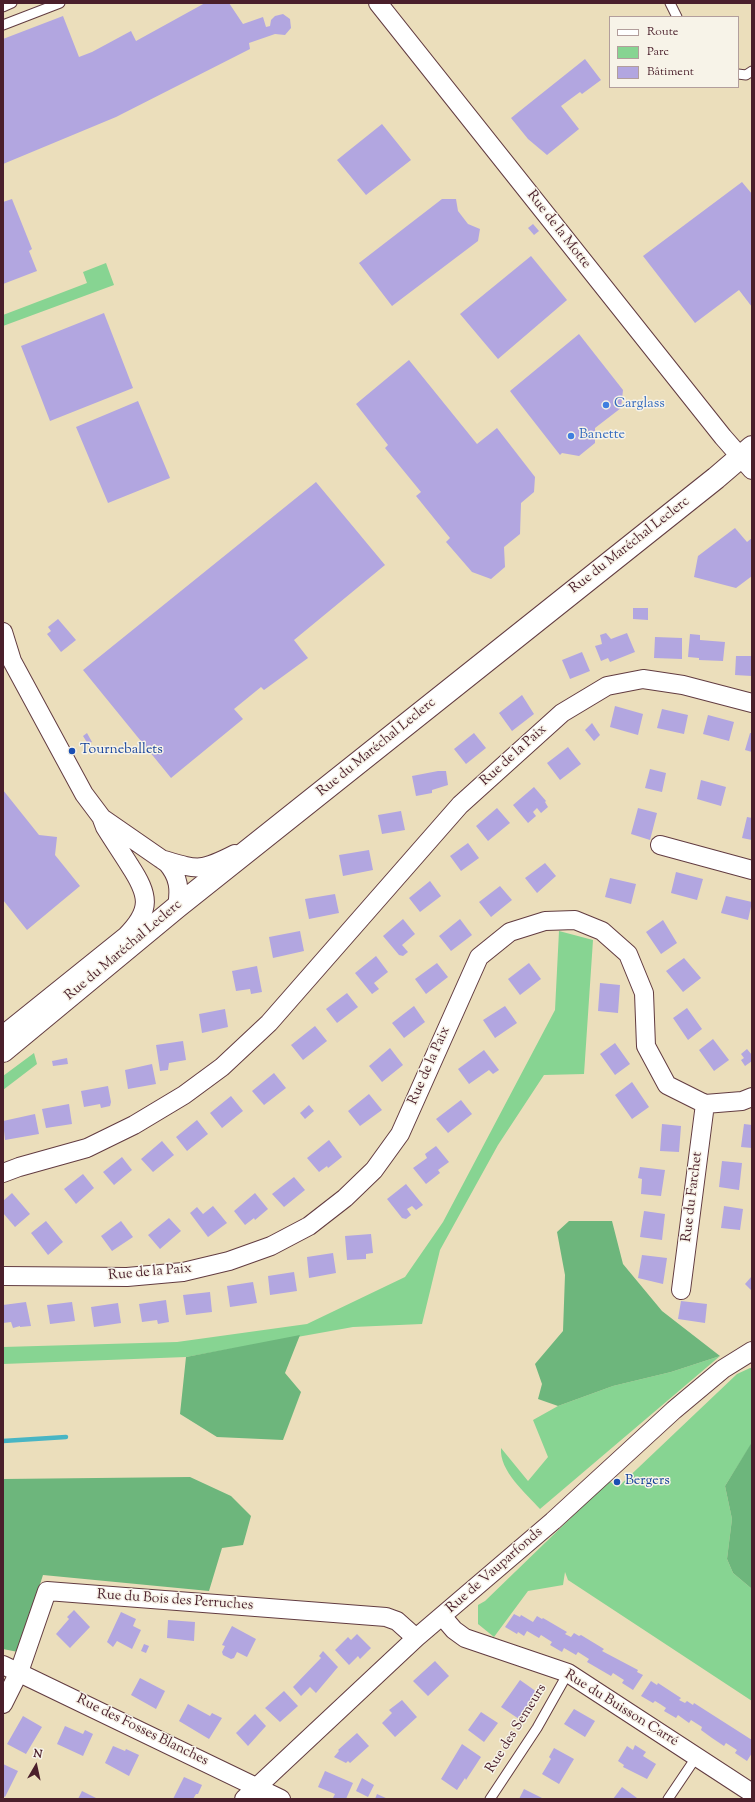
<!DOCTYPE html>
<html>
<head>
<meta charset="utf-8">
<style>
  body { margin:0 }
  #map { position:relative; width:755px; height:1802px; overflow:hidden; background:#ebdebb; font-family:"Sorts Mill Goudy",serif }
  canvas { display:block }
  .frame { position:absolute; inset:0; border:4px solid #4a1f2b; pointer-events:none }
  .legend { position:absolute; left:609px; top:16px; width:130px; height:72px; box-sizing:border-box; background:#f7f3e8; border:1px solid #b29e9c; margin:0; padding:5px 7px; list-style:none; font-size:12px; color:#4a1f2b }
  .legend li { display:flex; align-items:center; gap:8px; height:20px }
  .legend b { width:20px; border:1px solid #b29e9c }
  .north { position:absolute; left:16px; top:1746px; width:40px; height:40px; -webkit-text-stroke:3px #f7f3e8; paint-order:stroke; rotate:9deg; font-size:11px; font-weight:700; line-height:16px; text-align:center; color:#4a1f2b }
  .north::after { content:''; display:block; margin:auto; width:14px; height:18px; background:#4a1f2b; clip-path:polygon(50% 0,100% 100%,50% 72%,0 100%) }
</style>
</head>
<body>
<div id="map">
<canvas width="755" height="1802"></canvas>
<div class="frame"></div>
<ul class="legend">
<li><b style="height:5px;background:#fff"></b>Route</li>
<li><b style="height:11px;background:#87d492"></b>Parc</li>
<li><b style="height:11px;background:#b2a6e0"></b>Bâtiment</li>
</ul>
<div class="north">N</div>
</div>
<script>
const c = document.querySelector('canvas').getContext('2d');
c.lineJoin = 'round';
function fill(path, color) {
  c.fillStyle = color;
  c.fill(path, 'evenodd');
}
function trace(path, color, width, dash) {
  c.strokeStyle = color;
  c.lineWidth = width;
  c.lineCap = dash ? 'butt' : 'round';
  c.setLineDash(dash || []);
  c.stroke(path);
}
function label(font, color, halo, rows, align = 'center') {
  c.font = font + ' "Sorts Mill Goudy",serif';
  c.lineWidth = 3;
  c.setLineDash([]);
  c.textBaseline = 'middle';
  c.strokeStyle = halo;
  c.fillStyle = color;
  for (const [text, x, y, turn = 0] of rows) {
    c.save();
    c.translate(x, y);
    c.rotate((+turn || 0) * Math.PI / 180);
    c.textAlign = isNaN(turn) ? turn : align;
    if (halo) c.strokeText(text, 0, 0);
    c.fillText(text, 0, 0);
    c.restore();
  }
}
fill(new Path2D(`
  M106,263L114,285L3,326V315L87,283L83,272Z
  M559,931L593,940L584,1074L544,1075L498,1145L440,1250L422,1324L353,1327L186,1357L3,1364V1347L177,1342L307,1324L405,1277L443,1222L555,1010Z
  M34,1053L37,1064L3,1090V1076Z
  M720,1356L540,1509C526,1493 499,1471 501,1448L528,1481L548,1457L533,1420L558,1406L613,1386L671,1372Z
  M750,1368H752V1443L725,1486L732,1519L727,1559L733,1573L752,1589V1701L568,1580L565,1572L563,1585L528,1591L494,1637L478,1624V1605L485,1601L609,1481L618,1487L737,1374Z`), '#87d492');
fill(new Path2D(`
  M569,1221H612L623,1264L662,1311L720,1356L671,1372L613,1386L558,1406L538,1399L542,1384L535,1364L563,1331L565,1275L557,1232Z
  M300,1335L285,1373L301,1392L283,1440L217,1437L180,1414L186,1357Z
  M752,1442V1589L733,1573L727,1559L732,1519L725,1486Z
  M190,1477L231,1496L251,1516L243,1545L222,1548L209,1591L43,1575L18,1652L3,1649V1479Z`), '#6db67c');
trace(new Path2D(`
  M3,1441L66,1437`), '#48b5c4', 4.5);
fill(new Path2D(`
  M205,3H229L243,24L263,17L266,27L270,26L271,20L275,16L283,14L290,19L291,28L285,35L275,34L249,43L250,49L116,117L3,164V39L63,16L79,57L92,52L131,31L136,41Z
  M585,59L601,80L582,94L580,92L561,106L579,129L547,155L528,139L511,118Z
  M382,124L411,160L366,195L337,160Z
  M742,182L752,194V307L739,290L695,323L643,256Z
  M12,199L32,249L29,251L37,271L3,284V202Z
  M442,199H456L458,211L468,224L480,229L478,241L392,306L359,263Z
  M533,224L539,231L534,235L528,228Z
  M531,256L567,300L498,359L460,314Z
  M104,313L133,388L50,421L21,346Z
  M579,334L623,390L621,408L595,428V443L579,456L562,453L560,455L510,391Z
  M409,360L477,444L497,428L535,477L534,492L521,503L520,534L504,547L505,567L491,579L472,572L446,542L450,538L416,496L421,492L385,448L388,445L356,404Z
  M138,401L170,478L108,503L76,427Z
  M316,482L385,565L294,640L308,658L264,690L261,687L234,709L243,719L171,778L83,670Z
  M735,528L747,542L752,538V576L736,588L694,577L698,556Z
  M633,608H648V620L633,619Z
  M58,619L76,640L61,652L47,634L51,631L48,627Z
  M606,633L611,639L627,633L635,652L610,662L608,658L601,661L595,646L602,644L600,635Z
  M690,634L700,635V640L725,642L723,661L699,660V658L688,657Z
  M655,637L682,638V659L654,658Z
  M582,652L590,671L570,679L562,660Z
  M736,656H752V676L735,675Z
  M522,695L534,714L512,731L499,713Z
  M615,706L643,714L638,735L610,727Z
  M662,709L688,715L684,734L657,728Z
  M708,715L734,722L729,741L703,734Z
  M592,723L600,735L594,741L585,730Z
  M87,733L92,742L88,744L83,736Z
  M474,733L486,748L466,764L454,749Z
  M750,733H752V752L745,750Z
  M568,747L581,764L560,780L547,763Z
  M650,769L666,773L662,792L645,788Z
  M438,771H446L448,785L432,790V793L416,796L412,776Z
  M701,780L726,787L721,806L697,799Z
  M534,787L546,801L545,802L548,807L541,813L537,808L533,812L536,816L528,823L513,805Z
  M3,790L39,835L57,837L55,855L80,886L27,930L3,900Z
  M497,808L510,823L488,841L476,826Z
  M638,808L657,813L650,840L631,834Z
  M401,811L405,830L382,834L378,815Z
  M747,817L752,818V840L742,838Z
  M468,843L479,858L461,871L450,856Z
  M369,850L373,870L343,876L339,855Z
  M545,863L556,876L537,893L525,878Z
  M676,872L703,879L697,900L671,893Z
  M610,878L636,884L631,904L605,897Z
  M430,881L441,896L420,912L409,898Z
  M500,886L512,900L491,917L479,902Z
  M335,894L339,913L309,919L305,899Z
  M726,896L752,902L748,920L721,913Z
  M403,919L415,934L402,945L408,952L403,956L399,955L383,936Z
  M460,919L472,935L451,951L439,936Z
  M663,920L677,943L661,954L646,932Z
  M300,931L304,951L273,958L269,937Z
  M376,956L388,972L374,983L379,989L372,994L355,973Z
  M684,958L701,978L683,992L666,971Z
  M437,963L448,977L426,994L415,979Z
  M529,963L541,979L520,995L508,979Z
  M257,966L262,992L251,994L250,989L236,991L232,971Z
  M600,983L620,985L618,1013L598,1011Z
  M347,993L358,1007L337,1023L326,1009Z
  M414,1006L425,1022L404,1038L392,1023Z
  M505,1006L517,1023L495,1038L483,1020Z
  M687,1008L702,1029L688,1040L673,1018Z
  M225,1009L228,1027L202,1033L199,1014Z
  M315,1026L327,1041L303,1060L291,1045Z
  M713,1039L729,1060L714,1071L699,1050Z
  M183,1041L186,1060L169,1063L168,1070L160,1071L156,1045Z
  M615,1043L630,1064L615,1075L600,1054Z
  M390,1048L403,1065L382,1082L369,1066Z
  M747,1049L752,1055V1061L745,1066L741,1060L744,1058L741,1054Z
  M484,1050L499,1070L493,1074L489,1070L469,1084L458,1069Z
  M67,1058L68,1064L53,1066L52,1061Z
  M152,1064L156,1084L128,1089L125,1070Z
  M274,1073L286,1088L264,1105L252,1091Z
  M632,1082L649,1107L632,1119L615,1095Z
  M108,1086L111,1102L110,1106L101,1108L100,1104L84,1107L81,1091Z
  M369,1094L382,1110L360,1126L348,1111Z
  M231,1096L243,1111L222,1128L210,1113Z
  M461,1100L472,1114L448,1133L436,1119Z
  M69,1104L72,1124L46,1128L42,1109Z
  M309,1105L314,1111L305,1119L300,1113Z
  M35,1114L39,1134L5,1140L3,1121Z
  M197,1120L208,1134L187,1151L176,1137Z
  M662,1124L681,1126L679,1152L660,1151Z
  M744,1124L752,1125V1148L741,1147Z
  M329,1140L342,1157L328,1168L327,1166L319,1172L307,1158Z
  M162,1141L174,1155L153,1172L141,1159Z
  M436,1146L449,1162L438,1170L440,1173L426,1184L413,1168L427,1158L425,1154Z
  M122,1157L132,1170L114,1185L103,1172Z
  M722,1161L742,1163L739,1190L719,1187Z
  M640,1167L665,1170L661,1196L641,1194L642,1179L638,1178Z
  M83,1174L94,1188L76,1204L64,1189Z
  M294,1177L305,1190L284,1207L272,1194Z
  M406,1184L423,1205L416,1210L412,1206L407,1209L411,1215L406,1219L402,1218L387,1199Z
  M12,1193L30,1214L15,1227L3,1213V1201Z
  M255,1193L268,1209L255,1220L254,1218L245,1225L234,1211Z
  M213,1206L227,1223L208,1237L190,1213L197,1207L203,1214Z
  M724,1206L743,1209L740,1230L721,1228Z
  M644,1211L665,1214L662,1240L640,1237Z
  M169,1218L181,1231L160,1249L148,1235Z
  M46,1221L63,1242L48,1255L31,1233Z
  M121,1221L133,1237L112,1251L101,1236Z
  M371,1234L373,1253L366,1254V1259L347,1260L345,1236Z
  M333,1253L336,1273L309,1278L307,1257Z
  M642,1255L667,1258L663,1284L638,1278Z
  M294,1272L297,1291L270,1295L268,1276Z
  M752,1276V1291L745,1284Z
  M253,1282L257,1303L230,1307L227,1286Z
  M210,1292L212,1312L186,1315L183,1295Z
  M166,1300L169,1322L158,1324L157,1320L142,1322L139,1304Z
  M681,1301L707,1304L705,1323L678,1319Z
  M26,1302L31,1326L20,1327V1326L13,1328L11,1322L3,1323V1305Z
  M72,1302L75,1321L50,1324L47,1305Z
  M118,1303L121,1323L94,1327L91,1307Z
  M74,1610L90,1627L70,1648L56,1634L69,1619L67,1617Z
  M121,1612L136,1619L133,1626L141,1630L132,1649L117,1641L113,1647L107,1642Z
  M514,1614L520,1617L521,1615L533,1622L537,1616L542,1619L543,1618L567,1632L565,1634L571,1637L574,1633L579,1636L581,1635L604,1649L602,1651L638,1670L637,1672L643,1675L633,1690L622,1683L624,1680L613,1673L611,1676L587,1662L589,1659L578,1652L576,1655L564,1648L562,1652L550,1645L552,1642L541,1635L539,1638L527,1631L524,1636L518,1632L517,1634L505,1627Z
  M168,1620L195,1622L194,1641L167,1638Z
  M232,1626L256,1639L247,1657L237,1652L234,1658L231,1659L223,1655L222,1652L225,1646L222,1645Z
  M357,1634L371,1648L360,1659L358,1656L349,1665L335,1650L348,1637L351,1640Z
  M144,1644L149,1646L146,1653L141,1651Z
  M323,1651L338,1667L316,1693L310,1687L301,1696L293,1687L321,1658L319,1656Z
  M435,1661L449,1676L428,1696L413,1681Z
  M140,1678L165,1691L156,1709L131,1695Z
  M520,1680L537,1692L519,1719L501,1707Z
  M651,1681L657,1685L658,1683L681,1698L679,1700L685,1703L687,1701L693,1705L694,1703L752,1740V1753L747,1761L735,1753L737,1750L726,1743L724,1746L712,1738L701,1730L702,1727L691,1720L689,1723L678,1715L676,1718L664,1711L666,1708L660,1704L655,1701L653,1703L641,1696Z
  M284,1691L298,1706L280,1722L265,1708Z
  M402,1700L417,1717L395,1737L382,1723L392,1713L389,1710Z
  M188,1704L210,1716L212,1713L222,1718L209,1739L179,1721Z
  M574,1709L595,1721L585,1737L564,1724Z
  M481,1712L498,1723L484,1742L468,1730Z
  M255,1714L266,1726L248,1746L236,1733Z
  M23,1716L42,1727L26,1754L7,1744Z
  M65,1726L83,1734L85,1730L93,1734L83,1756L57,1744Z
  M357,1733L369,1746L350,1763L348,1761L346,1763L334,1757L339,1751L338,1750Z
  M462,1744L481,1757L466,1780L465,1778L457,1790L441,1779Z
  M635,1745L646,1752L643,1756L656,1764L647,1779L623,1767L624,1765L618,1761L627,1746L633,1750Z
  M113,1746L125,1751L126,1749L139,1755L129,1776L105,1763Z
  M554,1748L574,1759L559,1784L542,1774L551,1759L549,1757Z
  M3,1764L18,1771L5,1797L3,1796Z
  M325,1771L353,1783L346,1799H335L333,1798L335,1794L318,1787Z
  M184,1777L202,1785L198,1794H196L193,1799H173Z
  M362,1778L374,1785L368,1797L356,1791Z
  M622,1787L637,1798L636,1799H613Z
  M524,1789L544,1799H519Z
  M82,1791L98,1799H78Z
  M377,1794L388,1799H375Z`), '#b2a6e0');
const service = new Path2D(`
  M670,3L677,17
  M3,7L12,3
  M3,25L60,3
  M738,74L746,75L752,71
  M490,1799L537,1728L568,1673
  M668,1799L697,1756`);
const minor = new Path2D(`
  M378,3L723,437L752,470
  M3,632L12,661L84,794L102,818L167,863C179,877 180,889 177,907
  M660,845L752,870
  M161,859C198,870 200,872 235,854
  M3,1035L126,936C152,910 149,895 130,866C122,853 113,840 105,827L102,819
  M3,1173L19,1167L87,1148L134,1125L184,1095L222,1067L269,1023L460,805L562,713L607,686L643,679L683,685L752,703
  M3,1276L127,1277L183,1272L229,1261L271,1246L309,1226L345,1198L374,1170L400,1134L479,957L510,932L545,921L575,920L602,931L628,954L644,993L646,1046L667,1085L705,1104L742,1101L752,1097
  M681,1290L705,1104
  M442,1616L454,1630L465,1638L568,1673L752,1793
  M3,1665L281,1799
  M3,1704L19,1672L47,1591L386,1617L397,1621L416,1638
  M244,1799L416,1638L553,1521L674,1410L723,1369L752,1351`);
const secondary = new Path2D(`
  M3,1051L177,907L716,478L752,447`);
trace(service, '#623c41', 11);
trace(minor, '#623c41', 20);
trace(secondary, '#623c41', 24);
trace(service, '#fff', 9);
trace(minor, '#fff', 18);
trace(secondary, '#fff', 22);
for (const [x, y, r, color] of [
  [606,405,4,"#3f7fe0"],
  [571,436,4,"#3f7fe0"],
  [72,751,4,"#1a4fb4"],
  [617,1482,4,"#1a4fb4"]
]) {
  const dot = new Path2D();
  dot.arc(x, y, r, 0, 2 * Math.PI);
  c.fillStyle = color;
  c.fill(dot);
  trace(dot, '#f7f3e8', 1.5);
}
label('14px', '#4a1f2b', '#f7f3e8', [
  ["Rue de la Motte",558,230,52],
  ["Rue du Maréchal Leclerc",630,546,-38],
  ["Rue du Maréchal Leclerc",377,748,-39],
  ["Rue de la Paix",514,756,-42],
  ["Rue du Maréchal Leclerc",124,951,-40],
  ["Rue de la Paix",430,1066,-66],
  ["Rue du Farchet",693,1197,-83],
  ["Rue de la Paix",150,1273,-5],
  ["Rue de Vauparfonds",495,1571,-41],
  ["Rue du Bois des Perruches",175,1601,4],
  ["Rue du Buisson Carré",621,1709,32],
  ["Rue des Semeurs",517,1729,-58],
  ["Rue des Fosses Blanches",142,1731,26]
]);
label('14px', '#366cbe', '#f7f3e8', [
  ["Carglass",614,405],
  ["Banette",579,436]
], 'left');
label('14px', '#164399', '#f7f3e8', [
  ["Tourneballets",80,751],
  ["Bergers",625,1482]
], 'left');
</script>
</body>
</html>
